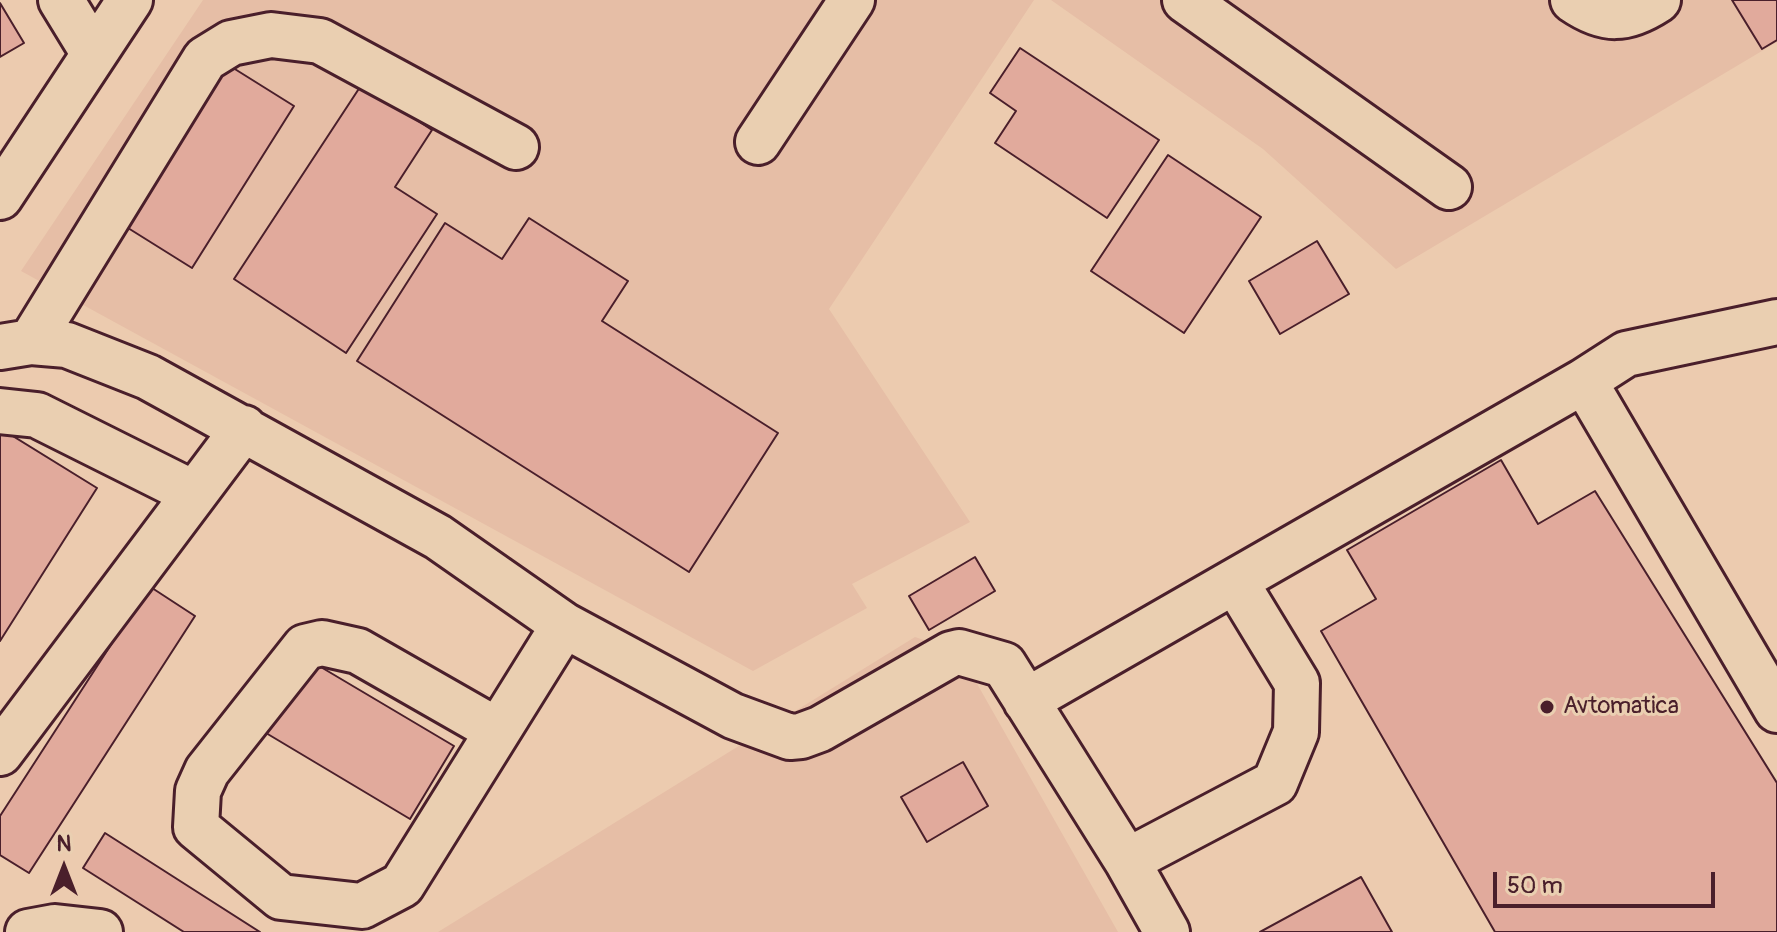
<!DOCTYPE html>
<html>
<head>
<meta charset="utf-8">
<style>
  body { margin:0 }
  #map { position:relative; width:1777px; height:932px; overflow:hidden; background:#eccbaf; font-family:Pangolin,sans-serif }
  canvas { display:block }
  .north { position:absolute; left:24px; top:828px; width:80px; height:80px; -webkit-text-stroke:6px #eacfb1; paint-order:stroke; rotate:0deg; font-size:22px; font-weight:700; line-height:32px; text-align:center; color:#4a1f2b }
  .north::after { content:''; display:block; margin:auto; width:28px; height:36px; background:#4a1f2b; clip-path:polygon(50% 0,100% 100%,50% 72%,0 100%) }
  .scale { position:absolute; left:1493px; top:872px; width:222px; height:36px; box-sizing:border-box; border:4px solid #4a1f2b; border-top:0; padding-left:10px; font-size:24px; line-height:28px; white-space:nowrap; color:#4a1f2b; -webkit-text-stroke:6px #eacfb1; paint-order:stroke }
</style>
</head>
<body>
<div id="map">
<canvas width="1777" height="932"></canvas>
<div class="north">N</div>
<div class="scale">50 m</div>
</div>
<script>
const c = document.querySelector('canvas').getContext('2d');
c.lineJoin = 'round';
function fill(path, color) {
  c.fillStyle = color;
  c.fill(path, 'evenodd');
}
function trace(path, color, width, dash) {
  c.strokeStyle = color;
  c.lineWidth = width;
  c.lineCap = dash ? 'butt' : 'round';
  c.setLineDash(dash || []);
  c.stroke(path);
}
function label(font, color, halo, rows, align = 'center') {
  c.font = font + ' Pangolin,sans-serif';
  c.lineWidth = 6;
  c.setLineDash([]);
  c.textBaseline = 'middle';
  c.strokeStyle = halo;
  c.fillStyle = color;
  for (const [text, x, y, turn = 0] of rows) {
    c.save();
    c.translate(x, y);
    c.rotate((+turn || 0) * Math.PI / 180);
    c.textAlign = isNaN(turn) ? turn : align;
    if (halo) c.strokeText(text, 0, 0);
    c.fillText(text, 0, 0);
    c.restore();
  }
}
fill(new Path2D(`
  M203,0H1034L829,309L970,522L852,584L867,608L753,671L21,271Z
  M1051,0H1777V42L1396,269L1263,149Z
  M915,637L959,652L1118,932H438Z`), '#e6bea6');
const building = new Path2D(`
  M1732,0H1777V40L1762,49Z
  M0,3L24,43L0,57Z
  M1020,48L1159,140L1107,218L995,143L1016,111L990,93Z
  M222,61L294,106L192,268L120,223Z
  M362,84L432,130L395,187L437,214L346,353L234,279Z
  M1168,155L1261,217L1184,333L1091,271Z
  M529,218L628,281L602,321L778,433L689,572L357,361L445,223L502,259Z
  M1317,241L1349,294L1280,334L1249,281Z
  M0,428L97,488L0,641Z
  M1501,460L1538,524L1595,491L1777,783V932H1495L1321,631L1376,599L1347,550Z
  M975,557L995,591L929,630L909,596Z
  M149,586L195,616L29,873L0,855V816Z
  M309,660L454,746L410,819L266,733Z
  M963,762L988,806L927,842L901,797Z
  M105,833L260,932H184L83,868Z
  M1361,877L1392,932H1260Z`);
fill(building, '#e1aa9c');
trace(building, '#4a1f2b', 2);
const minor = new Path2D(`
  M61,0L94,54
  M1185,0L1449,187
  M1573,0C1605,22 1626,21 1658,0
  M758,142L852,0
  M0,197L130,0
  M31,342L205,59L231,43L271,35L320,41L516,147
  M0,347L31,342L67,345L148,377L438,537L564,625L733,716L790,737L801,736L820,729L951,654L959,652L1004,665L1127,861L1167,932
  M1584,381L1626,354L1777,322
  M0,411L37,415L193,493
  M1235,581L1584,381L1777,710
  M1026,701L1235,581L1297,683L1296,732L1275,783L1127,861
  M498,731L358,651L322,643L305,647L207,771L198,791L196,827L281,897L362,906L402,885L564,625
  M0,753L244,428
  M28,932L55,927L100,932`);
trace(minor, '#4a1f2b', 50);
trace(minor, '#eacfb1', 44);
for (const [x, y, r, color] of [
  [1547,707,8,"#4a1f2b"]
]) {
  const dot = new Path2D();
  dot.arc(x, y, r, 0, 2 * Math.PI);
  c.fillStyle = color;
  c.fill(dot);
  trace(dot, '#eacfb1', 3);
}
label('24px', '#4a1f2b', '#eacfb1', [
  ["Avtomatica",1563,707]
], 'left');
</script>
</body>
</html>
